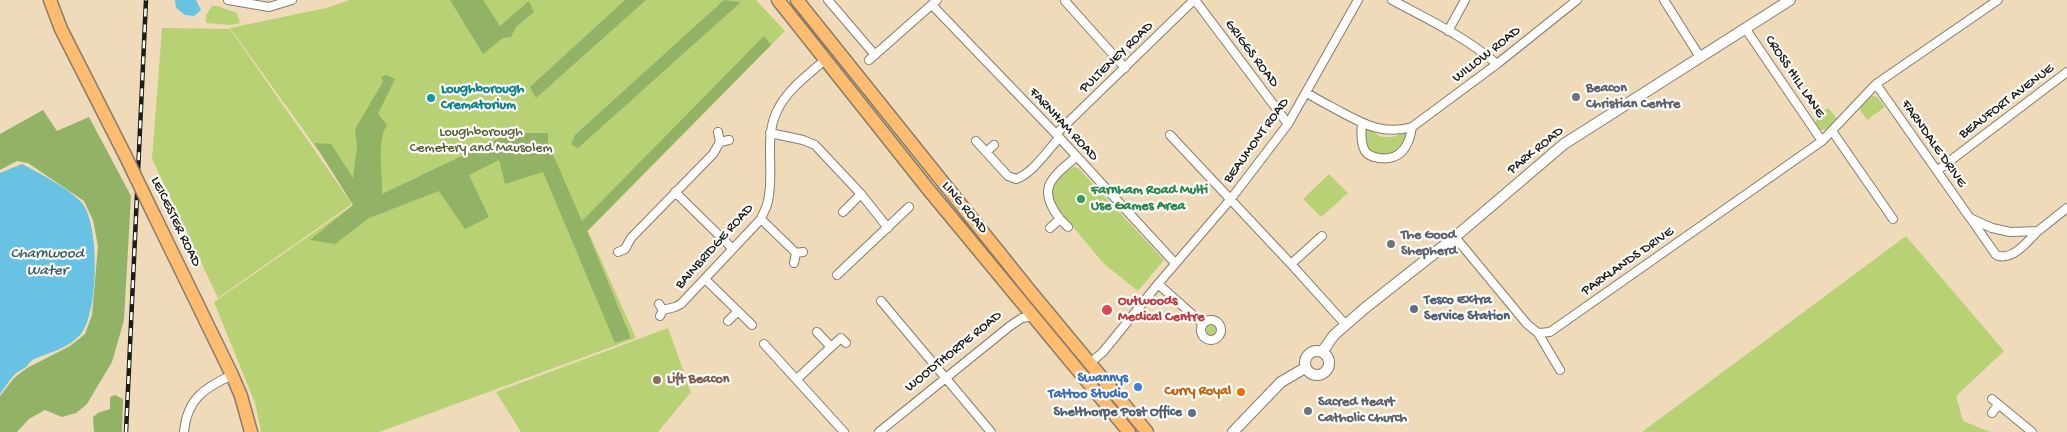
<!DOCTYPE html>
<html>
<head>
<meta charset="utf-8">
<style>
  body { margin:0 }
  canvas { display:block; background:#efdbba }
</style>
</head>
<body>
<canvas width="2067" height="432"></canvas>
<script>
const c = document.querySelector('canvas').getContext('2d');
c.lineJoin = 'round';
function fill(path, color) {
  c.fillStyle = color;
  c.fill(path, 'evenodd');
}
function trace(path, color, width, dash) {
  c.strokeStyle = color;
  c.lineWidth = width;
  c.lineCap = dash ? 'butt' : 'round';
  c.setLineDash(dash || []);
  c.stroke(path);
}
function label(font, color, halo, rows, align = 'center') {
  c.font = font + ' "Gochi Hand",sans-serif';
  c.lineWidth = 4.5;
  c.setLineDash([]);
  c.textBaseline = 'middle';
  c.strokeStyle = halo;
  c.fillStyle = color;
  for (const [text, x, y, turn = 0] of rows) {
    c.save();
    c.translate(x, y);
    c.rotate((+turn || 0) * Math.PI / 180);
    c.textAlign = isNaN(turn) ? turn : align;
    if (halo) c.strokeText(text, 0, 0);
    c.fillText(text, 0, 0);
    c.restore();
  }
}
fill(new Path2D(`
  M350,0H756L785,31L588,231L636,338L379,432H261L255,403L214,302L356,203L230,28L326,8Z
  M212,6H218L237,13L240,23L231,25L206,23V15Z
  M162,28L230,29L352,204L218,298L152,159Z
  M1872,96L1877,97L1885,107L1867,120L1859,108V106Z
  M1828,108L1837,118L1828,129L1819,130C1811,121 1820,113 1828,108Z
  M1362,124C1380,131 1371,140 1397,136L1400,131L1412,127L1407,144L1389,159L1365,152Z
  M1073,167L1078,168L1164,260L1138,291L1104,264L1054,204C1048,186 1058,176 1073,167Z
  M1329,174L1348,193L1321,217L1303,199Z
  M1906,236L2004,351L1956,396L1963,421L1990,432H1642Z
  M1201 330a10 10 0 1 1 20 0a10 10 0 1 1-20 0Z
  M668,328L691,392L658,432H521L496,392Z`), '#b9d175');
fill(new Path2D(`
  M450,0H483L500,26L529,1L534,12L516,27L511,37L503,38L483,54Z
  M625,0H646L536,98L530,87Z
  M724,0L741,2L578,148L571,144L575,135Z
  M764,36L771,45L587,231L631,338L615,343L543,172L505,184L499,160L469,175L489,217L465,229L439,191L369,218L335,244L310,240L353,205L314,143L331,144L353,178L357,146L355,129L383,82L381,77L386,75L395,79L378,114L387,125C376,142 383,173 382,194L510,133H548V143L582,221Z
  M43,110L57,131L89,117L131,196L124,320L112,362L87,404L76,413L62,417L45,410L29,419L17,432H0V396L14,378L27,368L70,346L85,334L92,315L98,246L93,220L84,201L28,163L17,161L0,170V134Z
  M115,395L123,399L122,432H94L93,417L98,413L110,409V397Z`), '#92b366');
fill(new Path2D(`
  M175,0H196L201,10L194,16L185,15L176,8Z
  M22,164C39,173 70,189 82,203C100,225 99,315 80,335C68,348 49,353 34,359C30,361 29,364 26,367C23,369 19,371 16,373C10,379 5,387 0,394V173Z`), '#67c2e4');
const minor = new Path2D(`
  M228,0L269,7L292,0
  M828,0L875,55
  M1195,0L1288,124
  M1392,0C1427,19 1466,37 1497,64
  M1664,0L1700,57
  M1065,1L1125,68
  M932,5L1056,134L1175,263
  M1745,28L1822,141
  M1448,31L1465,0
  M869,60L937,0
  M1876,84L1970,218L1992,228L2010,232L2038,231L2067,208
  M1307,93C1318,100 1330,106 1341,112C1365,125 1384,135 1412,127L1497,64L1577,0
  M1362,124C1361,133 1361,144 1365,151C1368,156 1374,157 1379,158C1400,161 1409,147 1412,127
  M1832,131L1893,219
  M718,132L720,142L729,140
  M770,133L803,140L815,145L861,194L888,228
  M1056,134L1194,0
  M1170,135L1291,264L1346,325
  M976,141L1008,176L1016,179C1033,173 1047,151 1059,138
  M986,152L994,145
  M1938,170L2067,72
  M675,192L733,249
  M843,212L861,194
  M761,219L796,253
  M1060,219L1068,227
  M1971,219L1996,255C2012,262 2028,241 2038,231
  M1050,228L1060,219C1036,189 1051,178 1076,157
  M1455,237L1527,324L1538,333L1550,332L1822,141L1876,84L1998,0
  M618,252L625,249L631,238L713,154L720,142
  M794,263L796,253L803,252
  M1291,264L1322,236
  M837,275L909,207
  M705,279L752,325
  M1158,284L1203,324
  M881,301L991,432
  M659,304L663,310L660,316
  M663,310L675,307L681,304L761,219C763,213 767,207 768,201C775,171 763,137 778,109C788,89 809,74 826,59
  M1201 330a10 10 0 1 1 20 0a10 10 0 1 1-20 0Z
  M728,321L738,311
  M817,332L831,347L841,338L846,343
  M1538,333L1560,370
  M764,344L844,432
  M1090,363L1103,352L1158,284L1230,200L1288,124L1358,0
  M797,379L831,347
  M1992,399L2032,432
  M1992,413L1998,405
  M184,432C187,399 204,388 232,375
  M879,432L1010,326L1022,318L1034,316`);
const tertiary = new Path2D(`
  M1305 363a12 12 0 1 1 24 0a12 12 0 1 1-24 0Z
  M1322,352L1334,335L1365,308L1455,237L1564,144L1790,0
  M1233,432L1281,382L1305,368`);
const primary = new Path2D(`
  M778,0L928,189L1129,432
  M797,0L1030,291L1147,432`);
const trunk = new Path2D(`
  M50,0L61,29L125,155
  M154,215L232,375L241,396L251,432`);
trace(minor, '#867c6b', 10);
trace(tertiary, '#867c6b', 12);
trace(primary, '#867c6b', 15);
trace(trunk, '#867c6b', 15);
trace(minor, '#fff', 8);
trace(tertiary, '#fff', 10);
trace(primary, '#fdbc70', 12);
trace(trunk, '#fdbc70', 12);
const rail = new Path2D(`
  M126,432L146,0`);
trace(rail, '#1c1c1c', 4.5);
trace(rail, '#fdfcf7', 2.5, [8]);
const trunkBridge = new Path2D(`
  M125,155L154,215`);
trace(trunkBridge, '#867c6b', 15, []);
trace(trunkBridge, '#fdbc70', 12);
for (const [x, y, r, color] of [
  [1576,97,5,"#6b7280"],
  [431,98,5,"#0f9aa8"],
  [1081,199,5,"#2e9e5b"],
  [1391,244,5,"#6b7280"],
  [1414,309,5,"#5c6f8a"],
  [1107,310,6,"#e0444e"],
  [657,380,5,"#8d6e63"],
  [1138,387,5,"#3f7fe0"],
  [1241,392,5,"#e8710a"],
  [1308,411,5,"#6b7280"],
  [1192,413,5,"#5c6f8a"]
]) {
  const dot = new Path2D();
  dot.arc(x, y, r, 0, 2 * Math.PI);
  c.fillStyle = color;
  c.fill(dot);
  trace(dot, '#fdfcf7', 2);
}
label('14px', '#1c1c1c', '#fdfcf7', [
  ["GRIGGS ROAD",1251,54,53],
  ["WILLOW ROAD",1487,55,-38],
  ["PULTENEY ROAD",1117,58,-44],
  ["CROSS HILL LANE",1794,77,56],
  ["BEAUFORT AVENUE",2007,102,-37],
  ["FARNHAM ROAD",1063,125,47],
  ["BEAUMONT ROAD",1257,141,-54],
  ["FARNDALE DRIVE",1933,144,55],
  ["PARK ROAD",1536,151,-39],
  ["LING ROAD",964,208,50],
  ["LEICESTER ROAD",175,222,64],
  ["BAINBRIDGE ROAD",715,247,-48],
  ["PARKLANDS DRIVE",1628,262,-35],
  ["WOODTHORPE ROAD",954,352,-39]
]);
label('bold 14px', '#5b616d', '#fdfcf7', [
  ["Beacon",1586,89],
  ["Christian Centre",1586,105],
  ["The Good",1401,236],
  ["Shepherd",1401,252],
  ["Sacred Heart",1318,403],
  ["Catholic Church",1318,419]
], 'left');
label('bold 14px', '#0d838f', '#fdfcf7', [
  ["Loughborough",441,90],
  ["Crematorium",441,106]
], 'left');
label('14px', '#535b3b', '#fdfcf7', [
  ["Loughborough",481,133],
  ["Cemetery and Mausolem",481,149]
]);
label('bold 14px', '#27864d', '#fdfcf7', [
  ["Farnham Road Multi",1091,191],
  ["Use Games Area",1091,207]
], 'left');
label('bold 14px', '#4e5e75', '#fdfcf7', [
  ["Tesco Extra",1424,301],
  ["Service Station",1424,317],
  ["Shelthorpe Post Office",1182,413,"right"]
], 'left');
label('bold 14px', '#be3a42', '#fdfcf7', [
  ["Outwoods",1118,302],
  ["Medical Centre",1118,318]
], 'left');
label('bold 14px', '#366cbe', '#fdfcf7', [
  ["Swannys",1128,379],
  ["Tattoo Studio",1128,395]
], 'right');
label('bold 14px', '#785e54', '#fdfcf7', [
  ["Lift Beacon",667,380]
], 'left');
label('bold 14px', '#c56008', '#fdfcf7', [
  ["Curry Royal",1231,392]
], 'right');
label('italic 15px', '#3a5e6c', '#fdfcf7', [
  ["Charnwood",47,255],
  ["Water",47,272]
]);
</script>
</body>
</html>
